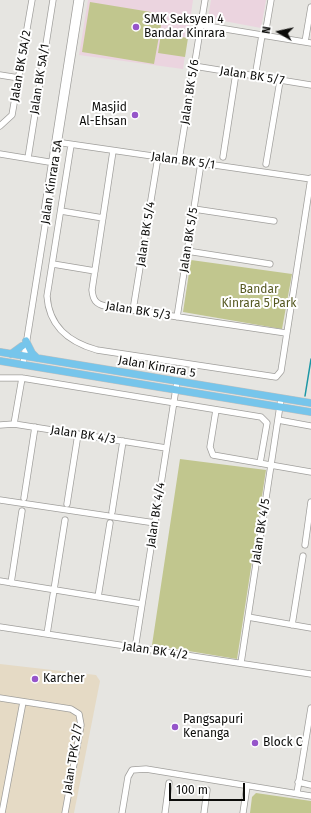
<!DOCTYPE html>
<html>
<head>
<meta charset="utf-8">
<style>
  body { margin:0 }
  #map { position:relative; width:311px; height:813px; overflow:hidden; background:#e6e5e1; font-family:"Fira Sans",sans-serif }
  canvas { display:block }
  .north { position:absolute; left:259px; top:12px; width:40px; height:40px; -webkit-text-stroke:3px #fff; paint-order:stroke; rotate:279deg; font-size:11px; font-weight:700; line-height:16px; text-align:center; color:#0c0c0a }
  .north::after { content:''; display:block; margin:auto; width:14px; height:18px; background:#0c0c0a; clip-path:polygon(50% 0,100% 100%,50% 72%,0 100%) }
  .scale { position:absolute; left:169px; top:783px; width:76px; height:18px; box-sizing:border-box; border:2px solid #0c0c0a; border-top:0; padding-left:5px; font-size:12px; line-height:14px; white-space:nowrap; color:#0c0c0a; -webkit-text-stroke:3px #fff; paint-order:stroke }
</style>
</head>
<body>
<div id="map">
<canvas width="311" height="813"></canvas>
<div class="north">N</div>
<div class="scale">100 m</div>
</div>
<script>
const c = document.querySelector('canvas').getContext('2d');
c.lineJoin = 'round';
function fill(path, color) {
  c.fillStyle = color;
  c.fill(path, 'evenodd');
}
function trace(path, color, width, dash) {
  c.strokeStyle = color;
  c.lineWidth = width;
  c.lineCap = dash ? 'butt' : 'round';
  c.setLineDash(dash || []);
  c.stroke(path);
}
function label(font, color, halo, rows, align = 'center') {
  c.font = font + ' "Fira Sans",sans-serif';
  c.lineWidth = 4;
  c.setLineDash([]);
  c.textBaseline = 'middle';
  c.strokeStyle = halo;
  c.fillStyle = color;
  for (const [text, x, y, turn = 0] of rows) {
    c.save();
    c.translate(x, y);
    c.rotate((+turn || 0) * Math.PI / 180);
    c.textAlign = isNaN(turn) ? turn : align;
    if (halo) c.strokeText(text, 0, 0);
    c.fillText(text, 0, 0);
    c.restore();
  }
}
fill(new Path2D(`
  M0,664L96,675L100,681L74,813H0Z`), '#e5dac5');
fill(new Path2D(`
  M88,0H193L183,69L79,55Z
  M211,0H266L261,28L208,18Z`), '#ebd4df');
fill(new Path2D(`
  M90,2L163,14L154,64L82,52Z
  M161,34L188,38L185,57L158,53Z
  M191,260L292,274L282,329L183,312Z
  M180,459L266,470L237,659L152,645Z
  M256,793L311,801V813H250L252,797Z`), '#c1c68e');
trace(new Path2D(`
  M305,396L311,359`), '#1c97a5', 1.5);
const minor = new Path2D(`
  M201,25L311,43
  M265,35L271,0
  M305,42L311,7
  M194,66L311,85
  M0,75L19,78
  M255,77L262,35
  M0,126L12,115L32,0
  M56,142L311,179
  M71,145L47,296C49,327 69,342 97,350L276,377L281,371L311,178
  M113,151L92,290C93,300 96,304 105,306L286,333
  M0,154L55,163
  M223,157L236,73
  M28,158L53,0
  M179,160L205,0
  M266,164L280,81
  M194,209L274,221
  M61,211L103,218
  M44,212L77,0
  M187,251L270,264
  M53,264L95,271
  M133,310L158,157
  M177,317L201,163
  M23,364L81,0
  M0,378H22L261,417L267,423L260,463
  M216,410L210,447L213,455L311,472
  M278,420L311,426
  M14,424L22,378
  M0,425L14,424L166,448
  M24,498L35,427
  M0,500L155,523
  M67,504L78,434
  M112,512L123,441
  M305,545L311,502
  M0,581L142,604
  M11,583L22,511
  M98,597L110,523
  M248,617L311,628
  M292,625L303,556
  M0,627L311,674
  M47,634L65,520
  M135,649L177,382
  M241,663L281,399
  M0,698L71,709L79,714L81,725L65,813
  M298,782L311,785
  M297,793L311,708
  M2,813L23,702
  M122,813L128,777L132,770L146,769L311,796
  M165,813L169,783
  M204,813L207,790
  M243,813L247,786`);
const major = new Path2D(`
  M26,341L32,353L37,358
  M0,352L311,403
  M11,354L22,346
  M0,361L311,412`);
trace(minor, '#a09f9c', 7);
trace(major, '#c0c0bf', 8);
trace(minor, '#fff', 5.5);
trace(major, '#76c5eb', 7);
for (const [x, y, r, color] of [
  [136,27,4,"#9655ca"],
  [135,115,4,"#9655ca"],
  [35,679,4,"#9655ca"],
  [175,727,4,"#9655ca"],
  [255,743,4,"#9655ca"]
]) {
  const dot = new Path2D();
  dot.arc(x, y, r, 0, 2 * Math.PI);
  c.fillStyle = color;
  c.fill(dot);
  trace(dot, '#fff', 1.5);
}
label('12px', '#0c0c0a', '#fff', [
  ["SMK Seksyen 4",144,20],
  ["Bandar Kinrara",144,34],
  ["Masjid",127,108,"right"],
  ["Al-Ehsan",127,122,"right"],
  ["Karcher",43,679],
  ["Pangsapuri",183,720],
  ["Kenanga",183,734],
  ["Block C",263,743]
], 'left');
label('12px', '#0c0c0a', '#fff', [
  ["Jalan BK 5A/2",21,66,-80],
  ["Jalan BK 5/7",252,76,9],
  ["Jalan BK 5A/1",40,79,-81],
  ["Jalan BK 5/6",190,92,-81],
  ["Jalan BK 5/1",183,161,8],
  ["Jalan Kinrara 5A",52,182,-81],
  ["Jalan BK 5/4",146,234,-81],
  ["Jalan BK 5/5",189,240,-81],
  ["Jalan BK 5/3",138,311,9],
  ["Jalan Kinrara 5",157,367,10],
  ["Jalan BK 4/3",83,435,9],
  ["Jalan BK 4/4",156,515,-81],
  ["Jalan BK 4/5",261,531,-81],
  ["Jalan BK 4/2",155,651,8],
  ["Jalan TPK 2/7",73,759,-81]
]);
label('12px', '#555820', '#fff', [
  ["Bandar",259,290],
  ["Kinrara 5 Park",259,304]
]);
</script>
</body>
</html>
